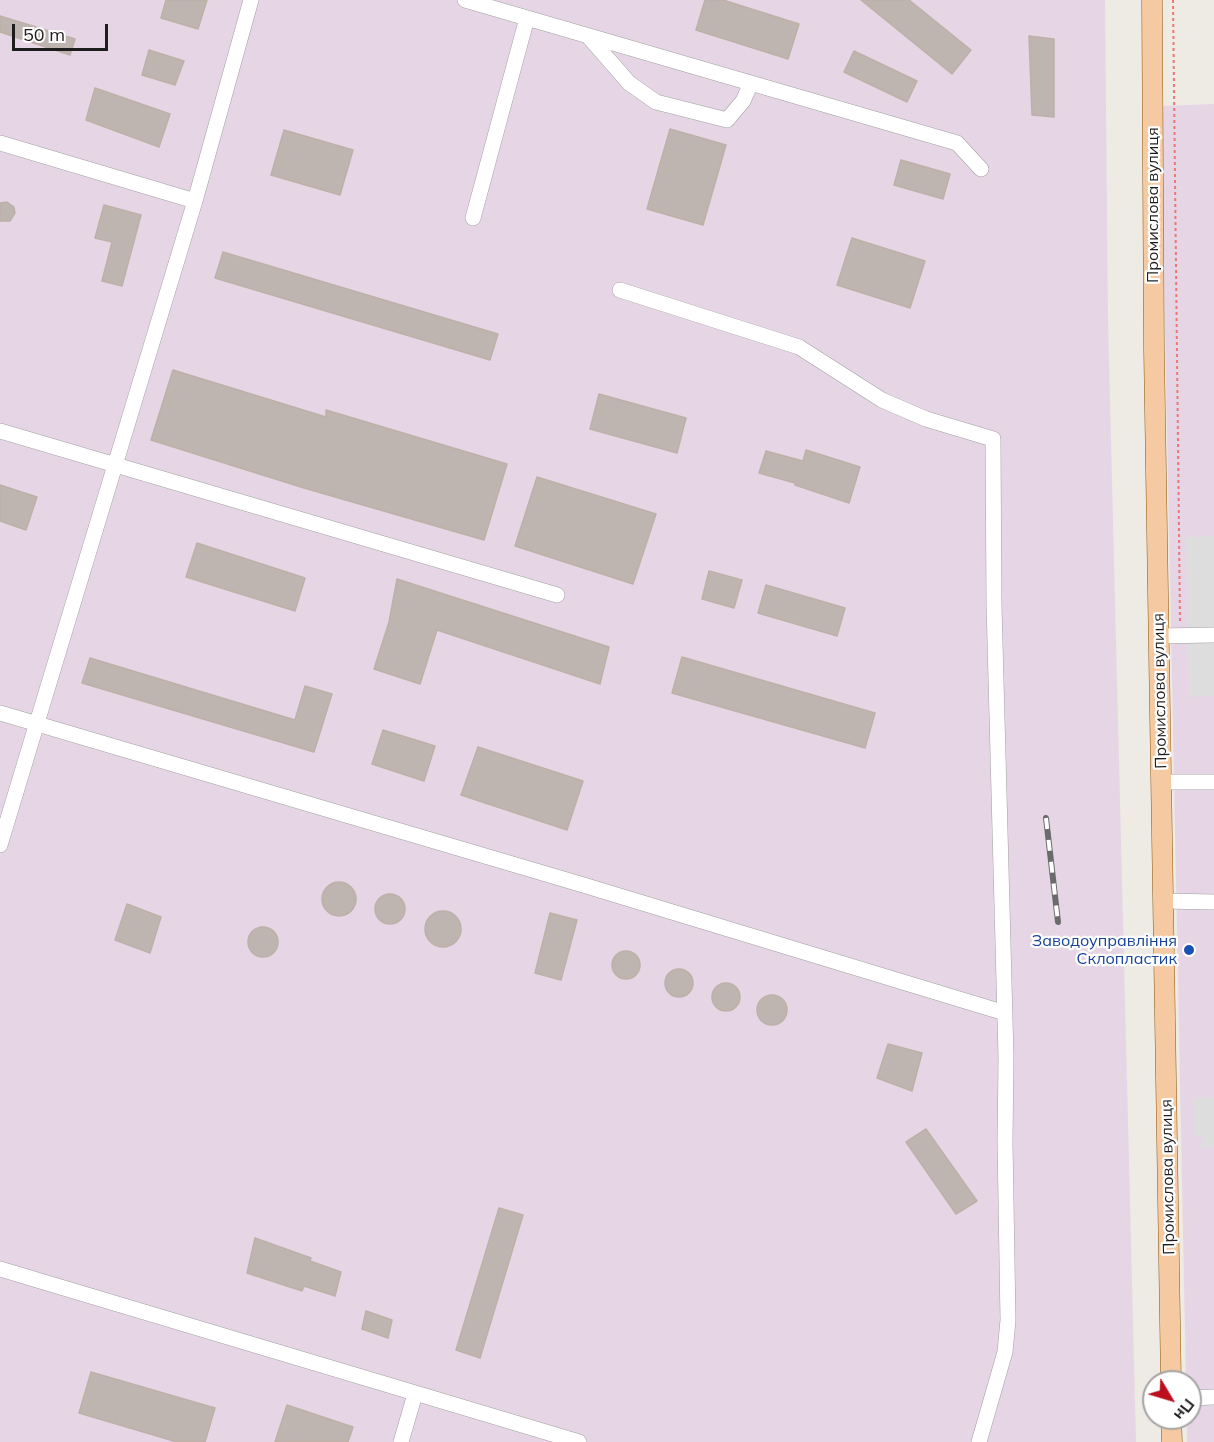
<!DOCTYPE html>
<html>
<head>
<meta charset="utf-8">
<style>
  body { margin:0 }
  #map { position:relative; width:1214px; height:1442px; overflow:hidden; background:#eeeae4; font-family:Mulish,sans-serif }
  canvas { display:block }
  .north { position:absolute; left:1142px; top:1370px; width:60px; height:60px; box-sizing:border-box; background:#fff; border:2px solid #a5a5a5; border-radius:50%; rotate:128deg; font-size:16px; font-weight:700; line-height:24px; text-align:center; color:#1d1d1d }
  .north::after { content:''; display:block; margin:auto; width:21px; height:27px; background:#bc0f1d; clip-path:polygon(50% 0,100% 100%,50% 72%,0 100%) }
  .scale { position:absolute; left:12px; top:24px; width:96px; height:27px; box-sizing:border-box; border:3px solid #1d1d1d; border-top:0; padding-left:8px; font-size:18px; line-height:21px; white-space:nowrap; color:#1d1d1d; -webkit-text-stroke:4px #fff; paint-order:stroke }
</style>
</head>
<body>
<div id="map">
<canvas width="1214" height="1442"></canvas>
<div class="north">Пн</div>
<div class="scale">50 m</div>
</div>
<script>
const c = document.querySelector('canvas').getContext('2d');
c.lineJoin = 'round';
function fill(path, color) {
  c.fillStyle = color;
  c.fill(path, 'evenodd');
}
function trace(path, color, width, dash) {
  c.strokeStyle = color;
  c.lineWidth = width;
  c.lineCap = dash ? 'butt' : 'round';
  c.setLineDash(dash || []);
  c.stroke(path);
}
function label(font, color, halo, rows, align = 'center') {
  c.font = font + ' Mulish,sans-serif';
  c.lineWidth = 4.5;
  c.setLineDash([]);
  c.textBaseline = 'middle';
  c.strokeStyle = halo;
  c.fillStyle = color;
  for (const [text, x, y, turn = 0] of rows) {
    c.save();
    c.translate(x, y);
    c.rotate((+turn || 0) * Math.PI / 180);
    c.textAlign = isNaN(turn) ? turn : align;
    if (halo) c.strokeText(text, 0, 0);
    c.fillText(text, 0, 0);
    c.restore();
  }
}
fill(new Path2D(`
  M0,0H1105L1108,320L1136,1442H0Z
  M1214,104V1442H1187V1418H1190V1382H1186L1165,329L1162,106Z`), '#e6d6e5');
fill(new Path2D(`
  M1214,536V696L1189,697L1186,537Z
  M1214,1097V1147L1202,1148V1136H1194V1098Z`), '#ddd');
const building = new Path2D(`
  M166,0H207L198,29L161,18Z
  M705,0H723L799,24L788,59L696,30Z
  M861,0H909L971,50L952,74Z
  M0,16L75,39L70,55L0,32Z
  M1029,36L1054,39V117L1032,115Z
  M149,50L184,61L175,85L142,75Z
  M854,51L917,81L907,102L844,72Z
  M95,88L170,114L159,147L86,120Z
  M670,129L726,145L703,225L647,209Z
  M284,130L353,150L340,195L271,175Z
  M901,160L950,174L943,199L894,185Z
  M7,202L14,207L15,213L10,221H0V203Z
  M104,205L141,215L122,286L102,281L112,242L95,238Z
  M852,238L925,261L910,308L837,285Z
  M223,252L498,334L490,360L215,278Z
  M173,370L326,417V410L507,464L484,540L304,488L151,440Z
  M599,394L686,418L677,453L590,429Z
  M806,450L860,467L849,503L795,485V483L759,473L766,451L803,461Z
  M537,477L656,514L633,584L515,546Z
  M0,485L37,497L26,530L0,521Z
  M197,543L305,578L295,611L186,577Z
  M709,571L742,580L734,608L702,599Z
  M397,579L609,647L600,684L437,630L420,684L374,669L389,622Z
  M766,585L845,608L837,636L758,613Z
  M682,657L875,713L865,748L672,693Z
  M90,658L295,720L305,686L332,694L314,752L82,683Z
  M383,730L435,746L424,781L372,764Z
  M478,747L583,781L567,830L461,795Z
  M322 899a17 17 0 1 1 34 0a17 17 0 1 1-34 0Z
  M375 909a15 15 0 1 1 30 0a15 15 0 1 1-30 0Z
  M127,904L161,917L150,953L115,940Z
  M425 929a18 18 0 1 1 36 0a18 18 0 1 1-36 0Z
  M550,913L577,920L561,980L535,973Z
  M248 942a15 15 0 1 1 30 0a15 15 0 1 1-30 0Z
  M612 965a14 14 0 1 1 28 0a14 14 0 1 1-28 0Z
  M665 983a14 14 0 1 1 28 0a14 14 0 1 1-28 0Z
  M712 997a14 14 0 1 1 28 0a14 14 0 1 1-28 0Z
  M757 1010a15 15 0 1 1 30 0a15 15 0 1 1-30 0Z
  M888,1044L922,1053L912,1091L877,1078Z
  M926,1129L977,1201L956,1214L906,1142Z
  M499,1208L523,1215L480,1358L456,1350Z
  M255,1238L311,1258L310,1261L341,1272L335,1296L304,1286L302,1291L247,1273Z
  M366,1311L392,1320L388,1338L362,1329Z
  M91,1372L215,1408L205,1442H177L79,1413Z
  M287,1405L353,1427L348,1442H275Z`);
fill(building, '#beb5b1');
trace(building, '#beb0a7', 1.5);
const minor = new Path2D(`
  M465,0L527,18L473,218
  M527,18L957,143L981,169
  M588,36L629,83L656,102L727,120L743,101L751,83
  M0,143L195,201
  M620,290L799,347L882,400L926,419L993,439L994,604L1006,1057L1005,1142L1008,1320L1005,1352L979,1442
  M0,431L557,595
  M1159,636L1214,635
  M0,713L580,884L1005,1013
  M1162,782H1214
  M0,845L195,201L251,0
  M1164,901L1214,902
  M0,1269L579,1442
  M1190,1398L1214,1397
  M401,1442L415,1394`);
const major = new Path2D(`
  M1152,0L1154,350L1171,1382
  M1171,1418L1172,1442`);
trace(minor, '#a1a1a1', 16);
trace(major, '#8c570b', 21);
trace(new Path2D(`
  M1173,0L1180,621`), '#ef7673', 2, [3, 3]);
trace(minor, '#fff', 15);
trace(major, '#f5caa2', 20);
const rail = new Path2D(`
  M1046,818L1058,922`);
trace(rail, '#6b6b6b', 6);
trace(rail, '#fff', 4, [11]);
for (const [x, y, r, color] of [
  [1189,950,6,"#1a4fb4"]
]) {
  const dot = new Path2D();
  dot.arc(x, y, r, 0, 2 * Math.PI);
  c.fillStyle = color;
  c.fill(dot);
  trace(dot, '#fff', 2);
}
label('16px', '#1d1d1d', '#fff', [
  ["Промислова вулиця",1153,205,-90],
  ["Промислова вулиця",1160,691,-91],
  ["Промислова вулиця",1168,1177,-91]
]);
label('16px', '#164399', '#fff', [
  ["Заводоуправління",1177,941],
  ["Склопластик",1177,959]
], 'right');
</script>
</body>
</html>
